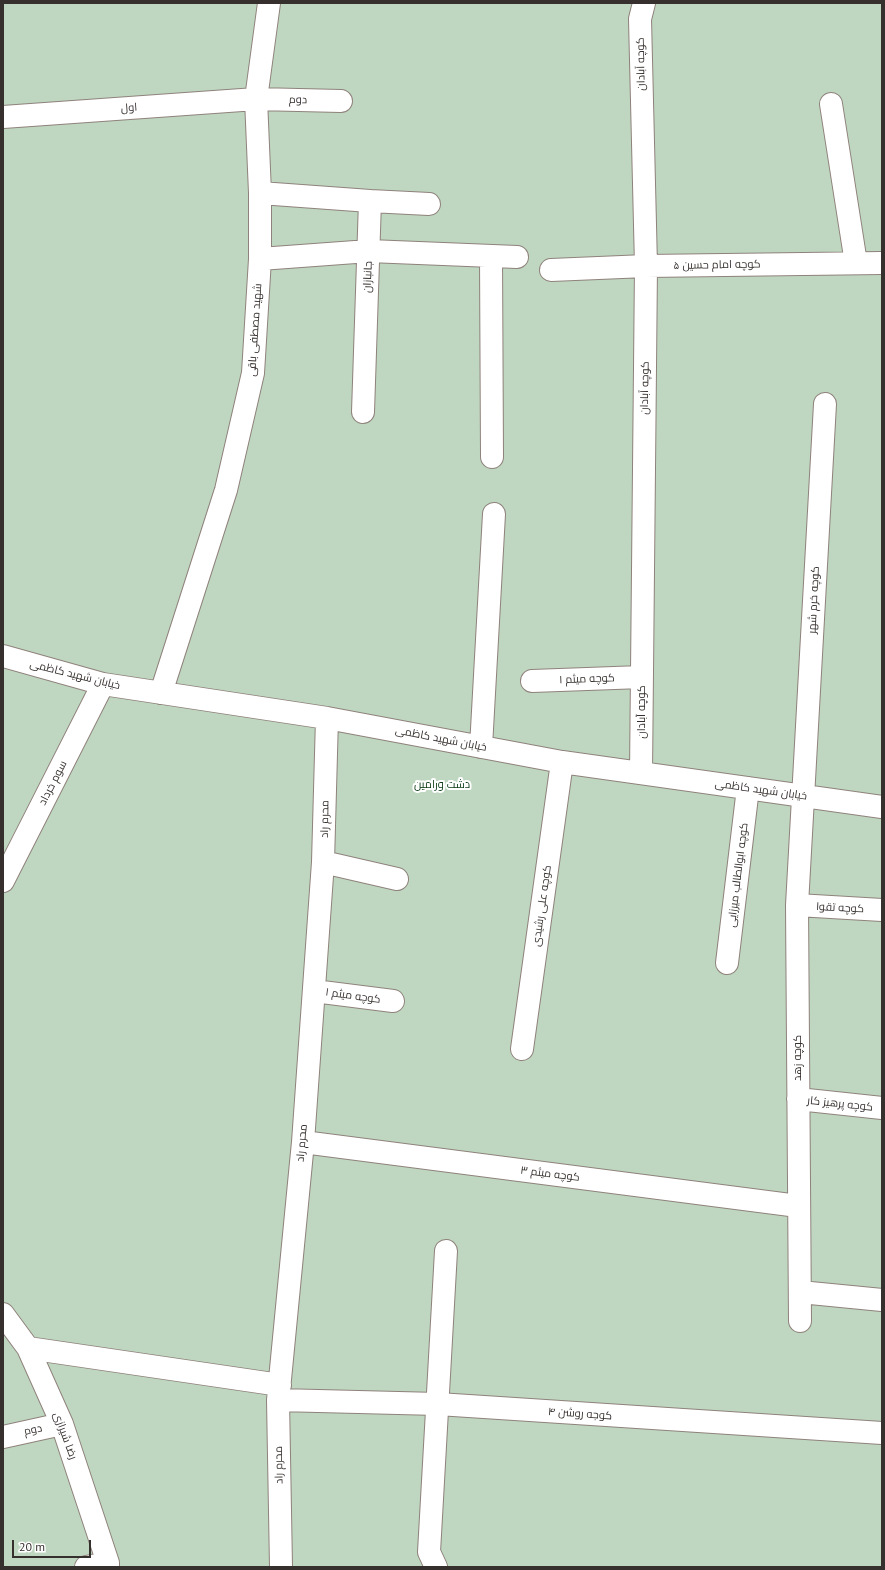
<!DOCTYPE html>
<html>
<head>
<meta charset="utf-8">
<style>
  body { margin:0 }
  #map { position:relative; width:885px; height:1570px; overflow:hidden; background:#f1e3dd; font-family:"PT Sans",sans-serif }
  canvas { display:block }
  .frame { position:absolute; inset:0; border:4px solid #352f2d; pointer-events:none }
  .scale { position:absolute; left:12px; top:1540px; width:79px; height:18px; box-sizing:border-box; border:2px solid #352f2d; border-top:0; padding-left:5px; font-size:12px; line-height:14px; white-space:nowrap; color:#352f2d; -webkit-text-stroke:3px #fff; paint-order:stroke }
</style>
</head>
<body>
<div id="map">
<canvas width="885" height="1570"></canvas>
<div class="frame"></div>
<div class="scale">20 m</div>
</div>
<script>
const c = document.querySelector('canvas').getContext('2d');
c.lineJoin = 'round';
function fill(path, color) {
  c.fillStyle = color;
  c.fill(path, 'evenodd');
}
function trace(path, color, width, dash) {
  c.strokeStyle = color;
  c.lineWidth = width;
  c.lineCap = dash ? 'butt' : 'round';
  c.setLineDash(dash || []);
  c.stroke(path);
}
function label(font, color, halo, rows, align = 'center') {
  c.font = font + ' "PT Sans",Cairo,sans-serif';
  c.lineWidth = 4;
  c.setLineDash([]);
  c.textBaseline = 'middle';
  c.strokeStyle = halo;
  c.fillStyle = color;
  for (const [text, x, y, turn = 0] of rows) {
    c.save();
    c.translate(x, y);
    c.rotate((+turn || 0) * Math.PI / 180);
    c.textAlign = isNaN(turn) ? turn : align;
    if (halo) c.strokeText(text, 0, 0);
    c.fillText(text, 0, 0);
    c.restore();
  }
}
fill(new Path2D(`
  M3,3H882V1567H3Z`), '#bfd7c0');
const minor = new Path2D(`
  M831,104L856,263
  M3,117L256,99L341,101
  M260,193L370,201
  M491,257L492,457
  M260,259L369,251L517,257
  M551,270L646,266L882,263
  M363,412L370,201L429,204
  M3,656L103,684L327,718L562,762L882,807
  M532,681L642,677
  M161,693L226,490L253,373L260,259V193L256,99L269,3
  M481,747L494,514
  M641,773L646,266L640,19L644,3
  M323,862L397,879
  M3,881L103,684
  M797,905L882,910
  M727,963L748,788
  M314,991L393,1001
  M522,1049L562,762
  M798,1099L882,1108
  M303,1142L798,1206
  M800,1292L882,1300
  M3,1314L28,1348L62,1424L108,1563V1567
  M800,1321L797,905L825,404
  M28,1348L280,1385
  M278,1400L438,1404L882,1433
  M3,1437L62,1424
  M86,1567L108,1563
  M281,1567L278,1400L303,1142L323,862L327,718
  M436,1567L429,1552L446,1251`);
trace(minor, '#8f827c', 24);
trace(minor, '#fff', 22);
label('11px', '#352f2d', '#fff', [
  ["کوچه آبادان",641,64,-91],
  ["دوم",298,100,1],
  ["اول",129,108,-4],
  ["کوچه امام حسین ۵",717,265,-1],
  ["جانبازان",368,277,-88],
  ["شهید مصطفی باقی",255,330,-86],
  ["کوچه آبادان",645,388,-89],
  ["کوچه خرم شهر",814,600,-87],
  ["خیابان شهید کاظمی",75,675,14],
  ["کوچه میثم ۱",587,679,-2],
  ["کوچه آبادان",642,712,-90],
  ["خیابان شهید کاظمی",441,739,11],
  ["سوم خرداد",53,783,-63],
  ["خیابان شهید کاظمی",761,790,8],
  ["محرم راد",325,819,-89],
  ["کوچه ابوالطالب میرزایی",738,875,-83],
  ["کوچه علی رشیدی",542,906,-82],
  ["کوچه تقوا",840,908,3],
  ["کوچه میثم ۱",353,996,8],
  ["کوچه زهد",798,1058,-90],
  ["کوچه پرهیز کار",840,1104,6],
  ["محرم راد",302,1143,-85],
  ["کوچه میثم ۳",550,1174,7],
  ["کوجه روشن ۴",580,1414,4],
  ["دوم",33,1430,-13],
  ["رضا شیرازی",65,1436,70],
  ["محرم راد",279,1465,-91]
]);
label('11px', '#05370e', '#fff', [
  ["دشت ورامین",442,785]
]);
</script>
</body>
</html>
